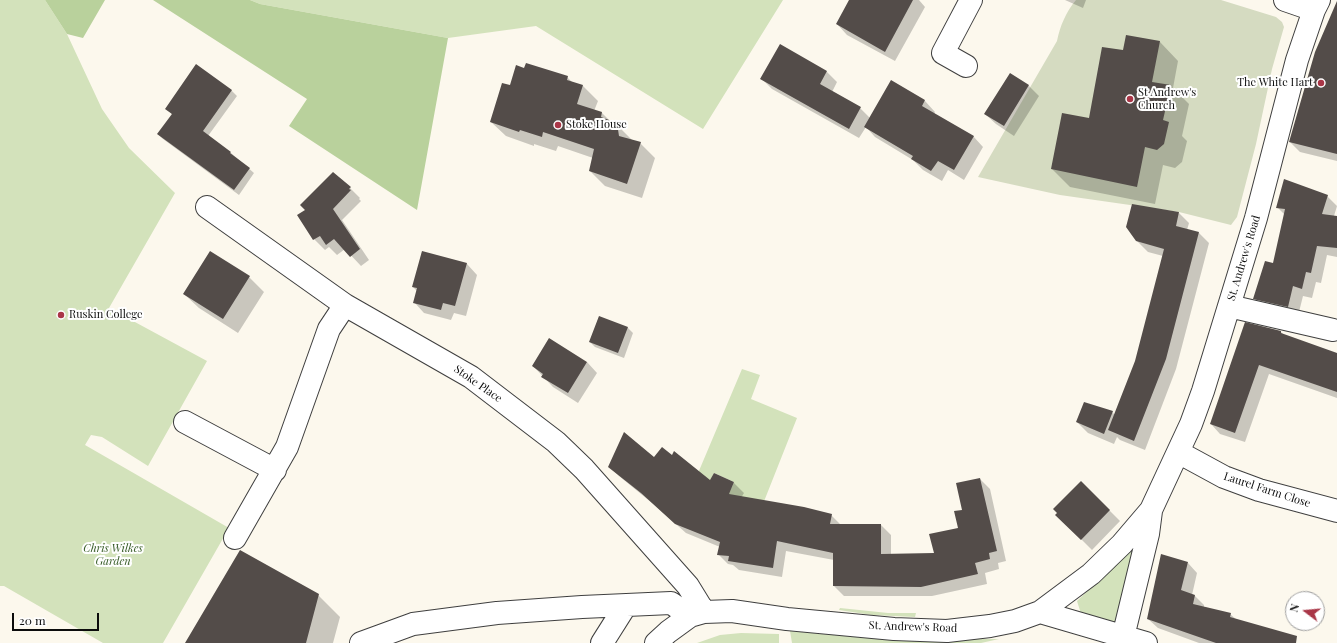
<!DOCTYPE html>
<html>
<head>
<meta charset="utf-8">
<style>
  body { margin:0 }
  #map { position:relative; width:1337px; height:643px; overflow:hidden; background:#fcf8ed; font-family:"Playfair Display",serif }
  canvas { display:block }
  .north { position:absolute; left:1285px; top:591px; width:40px; height:40px; box-sizing:border-box; background:#fff; border:1px solid #9e9e9e; border-radius:50%; rotate:286deg; font-size:11px; font-weight:700; line-height:16px; text-align:center; color:#0c0c0c }
  .north::after { content:''; display:block; margin:auto; width:14px; height:18px; background:#a93647; clip-path:polygon(50% 0,100% 100%,50% 72%,0 100%) }
  .scale { position:absolute; left:12px; top:613px; width:87px; height:18px; box-sizing:border-box; border:2px solid #0c0c0c; border-top:0; padding-left:5px; font-size:12px; line-height:14px; white-space:nowrap; color:#0c0c0c; -webkit-text-stroke:3px #fff; paint-order:stroke }
</style>
</head>
<body>
<div id="map">
<canvas width="1337" height="643"></canvas>
<div class="north">N</div>
<div class="scale">20 m</div>
</div>
<script>
const c = document.querySelector('canvas').getContext('2d');
c.lineJoin = 'round';
function fill(path, color) {
  c.fillStyle = color;
  c.fill(path, 'evenodd');
}
function trace(path, color, width, dash) {
  c.strokeStyle = color;
  c.lineWidth = width;
  c.lineCap = dash ? 'butt' : 'round';
  c.setLineDash(dash || []);
  c.stroke(path);
}
function label(font, color, halo, rows, align = 'center') {
  c.font = font + ' "Playfair Display",serif';
  c.lineWidth = 4;
  c.setLineDash([]);
  c.textBaseline = 'middle';
  c.strokeStyle = halo;
  c.fillStyle = color;
  for (const [text, x, y, turn = 0] of rows) {
    c.save();
    c.translate(x, y);
    c.rotate((+turn || 0) * Math.PI / 180);
    c.textAlign = isNaN(turn) ? turn : align;
    if (halo) c.strokeText(text, 0, 0);
    c.fillText(text, 0, 0);
    c.restore();
  }
}
fill(new Path2D(`
  M0,0H45L67,34L102,109L129,148L175,193L109,308L207,361L148,466L102,437L91,435L85,445L229,528L163,643H103L4,586H0Z
  M250,0H783L703,129L536,26L448,38L260,4Z
  M742,369L760,375L751,399L797,418L759,514L718,518L734,482L714,473L705,491L693,485Z
  M1133,548L1135,549L1117,625L1082,617L1077,601Z
  M840,608L888,613H916L915,617L872,615L839,610Z
  M790,631L867,638L999,639L981,643H792Z
  M741,633L779,634V643H697L720,635Z`), '#d3e2bb');
fill(new Path2D(`
  M45,0H105L83,38L67,34Z
  M153,0H250L260,4L448,38L417,210L289,126L307,99Z`), '#b9d19c');
fill(new Path2D(`
  M1076,0H1221L1276,17L1282,22L1284,27L1272,69L1256,144L1237,217L1231,225L1179,212L1060,195L978,177L1057,41C1060,26 1066,12 1076,0Z`), '#d5dbc1');
fill(new Path2D(`
  M850,0H919L925,7L895,61L847,35L837,24Z
  M1065,0H1086L1083,8Z
  M1337,4V161L1300,152L1290,142Z
  M1160,42L1178,61L1173,88L1189,104L1182,136L1187,141L1182,162L1175,168L1163,165L1155,204L1070,187L1052,169L1090,119L1124,51Z
  M780,46L827,72L837,82L832,92L860,108L870,118L892,82L925,101L935,112L934,114L973,136L983,147L964,180L948,170L942,181L923,170L913,160L875,137L866,127L859,138L772,89L762,79Z
  M524,69L567,77L573,83L583,86L598,101L594,111L602,113L610,121L616,124L632,140L640,143L655,158L642,198L605,186L590,171L593,158L558,146L556,151L534,144V146L506,136L491,122L511,87Z
  M1010,74L1029,86L1039,96L1014,136L996,124L985,114Z
  M231,90L237,96L208,136L231,153L254,173L239,195L163,139L158,134L172,114L166,108Z
  M350,188L360,198L359,199L361,201L342,220L369,260L361,266L345,249L337,255L329,247L325,250L314,239L298,216Z
  M1327,196L1337,206L1334,216L1337,217V257L1327,255L1321,283L1316,282L1312,298L1303,296L1298,316L1264,309L1254,298L1274,264L1285,215L1277,207Z
  M1179,213L1189,223L1187,230L1199,233L1209,243L1176,369L1145,450L1120,440L1117,437L1114,444L1088,433L1077,422L1112,412L1115,415L1128,385L1144,334L1163,256L1148,252L1137,241Z
  M422,252L467,264L477,275L466,316L454,313L451,320L424,313L414,302L417,291L413,287Z
  M249,277L264,292L238,333L199,308L184,294Z
  M599,317L628,328L633,333L624,358L595,347L590,342Z
  M1281,332L1285,336L1337,354V398L1269,374L1245,442L1220,434L1211,424Z
  M587,362L597,373L578,403L553,387L533,366Z
  M672,456L711,482L734,483L744,493L741,498L831,515L841,525H881L891,535V555L935,554L959,529L963,510L980,479L990,489L1006,561L998,563L999,569L985,573L987,584L932,596H844L834,586V560L786,551L782,577L739,570L733,565L728,564L718,554L720,547L686,533L652,503L619,476L609,466Z
  M1081,482L1120,521L1092,550L1067,525Z
  M1188,563L1197,573L1192,595L1195,596L1204,605V607L1230,614L1237,620L1293,643H1199L1158,628L1148,619Z
  M318,595L340,617L333,643H186Z`), '#0003');
fill(new Path2D(`
  M849,0H913L885,52L836,24Z
  M1337,1V154L1289,142L1315,52Z
  M1126,35L1160,41L1152,82L1171,85L1163,120L1169,122L1164,144L1157,150L1145,147L1137,187L1051,169L1062,113L1089,118L1102,47L1123,50Z
  M780,44L827,71L820,84L861,107L849,129L760,79Z
  M526,63L568,76L567,80L583,85L577,104L602,112L601,117L617,123L619,136L641,142L627,184L589,171L594,149L543,132L542,137L520,130L519,132L490,122L502,83L510,85L516,65L524,68Z
  M196,64L232,90L203,131L231,152L230,153L250,168L234,190L157,134L172,114L165,109Z
  M1010,73L1029,85L1004,126L984,114Z
  M891,80L925,100L922,106L974,136L954,170L938,161L931,171L911,159L913,156L864,127Z
  M333,172L351,187L349,189L351,190L333,209L360,249L350,257L334,239L326,245L320,236L313,240L297,215L305,210L300,205Z
  M1284,179L1328,195L1322,214L1337,216V248L1317,246L1311,273L1306,272L1302,289L1293,286L1288,307L1253,299L1265,261L1273,263L1285,209L1276,208Z
  M1132,204L1179,212L1176,226L1199,232L1166,359L1134,441L1108,430L1135,361L1164,249L1136,241L1126,227Z
  M210,251L250,276L223,319L183,294Z
  M422,251L467,263L455,306L443,303L441,310L413,303L417,288L412,287Z
  M599,316L628,327L618,353L589,342Z
  M1245,322L1281,331V333L1337,353V392L1259,365L1235,433L1210,424Z
  M549,338L587,362L568,393L541,377L543,374L532,366Z
  M1084,402L1113,411L1104,434L1076,422Z
  M624,432L654,457L662,447L672,455L674,451L710,480L714,473L734,482L729,494L804,507L832,514L830,524H881V554L934,553L929,534L958,528L954,511L962,510L956,483L980,478L997,551L989,553L990,559L975,563L978,574L921,587L833,586V553L777,541L773,568L728,561L729,556L717,555L720,542L675,524L641,493L608,467Z
  M1081,481L1110,510L1081,540L1055,515L1057,513L1053,509Z
  M240,550L319,594L306,643H185Z
  M1161,554L1188,562L1181,590L1195,595L1193,604L1231,613L1230,617L1297,636L1296,643H1216L1147,619Z`), '#534c49');
const minor = new Path2D(`
  M1285,0L1314,10
  M966,66L943,53L971,0
  M207,207L345,305L471,377L556,442L584,469L688,586L704,612
  M1229,306L1333,330
  M185,422L275,470
  M1178,452L1224,477L1259,490L1337,511
  M235,538L287,447L329,329L345,305
  M1040,612L1146,643
  M1123,637L1148,534L1151,511
  M361,643L413,624L497,613L582,607L671,603L690,616
  M602,643L626,605
  M656,643L668,632L690,616L704,612L732,611L787,619L894,629L947,631L990,626L1015,621L1040,612L1091,574L1122,544L1151,510L1191,424L1203,391L1256,218L1297,60L1314,10L1319,0`);
trace(minor, '#3f3f3f', 24);
trace(minor, '#fff', 22);
for (const [x, y, r, color] of [
  [1321,83,4,"#a93647"],
  [1130,99,4,"#a93647"],
  [558,125,4,"#a93647"],
  [61,315,4,"#a93647"]
]) {
  const dot = new Path2D();
  dot.arc(x, y, r, 0, 2 * Math.PI);
  c.fillStyle = color;
  c.fill(dot);
  trace(dot, '#fff', 1.5);
}
label('11px', '#0c0c0c', '#fff', [
  ["The White Hart",1313,83,"right"],
  ["St Andrew's",1138,93],
  ["Church",1138,106],
  ["Stoke House",566,125],
  ["Ruskin College",69,315]
], 'left');
label('11px', '#0c0c0c', '#fff', [
  ["St. Andrew's Road",1244,258,-73],
  ["Stoke Place",478,384,35],
  ["Laurel Farm Close",1267,490,18],
  ["St. Andrew's Road",913,627,2]
]);
label('italic 11px', '#355a25', '#fff', [
  ["Chris Wilkes",113,549],
  ["Garden",113,562]
]);
</script>
</body>
</html>
